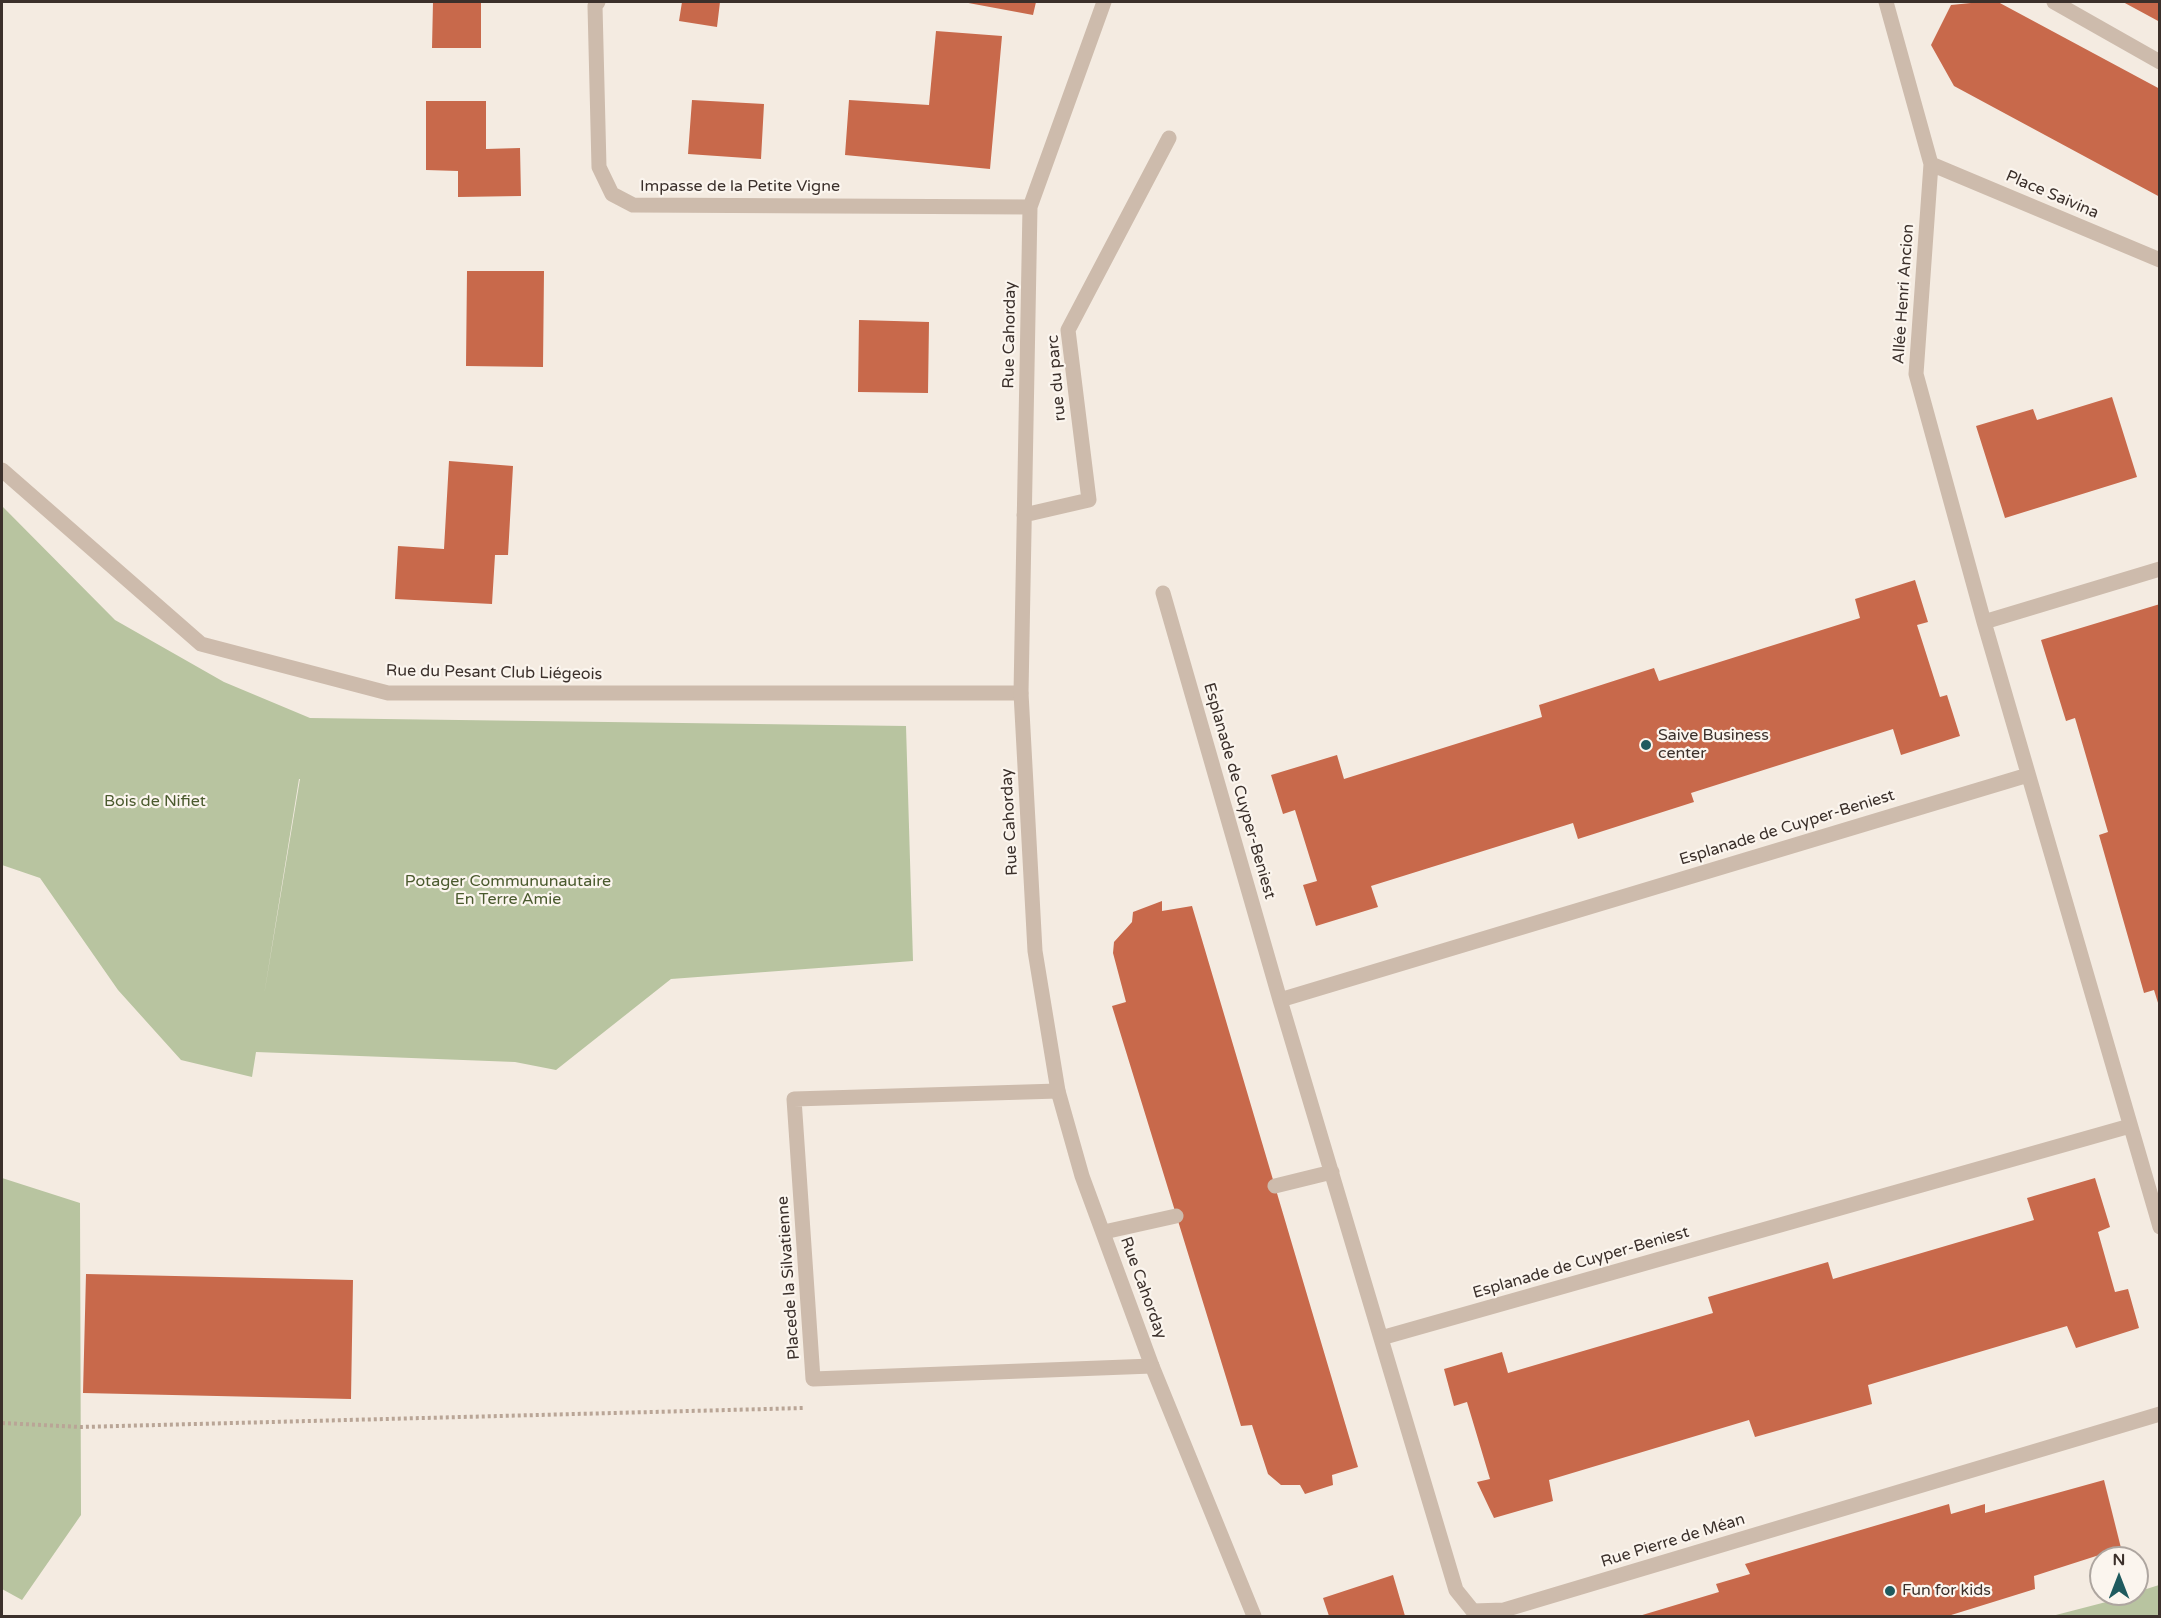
<!DOCTYPE html>
<html>
<head>
<meta charset="utf-8">
<style>
  body { margin:0 }
  #map { position:relative; width:2161px; height:1618px; overflow:hidden; background:#f4ebe1; font-family:"Varela Round",sans-serif }
  canvas { display:block }
  .frame { position:absolute; inset:0; border:3px solid #3b302b; pointer-events:none }
  .north { position:absolute; left:2089px; top:1546px; width:60px; height:60px; box-sizing:border-box; background:#fbf5ee; border:2px solid #aea6a0; border-radius:50%; rotate:0deg; font-size:16px; font-weight:700; line-height:24px; text-align:center; color:#3b302b }
  .north::after { content:''; display:block; margin:auto; width:21px; height:27px; background:#1f5a5e; clip-path:polygon(50% 0,100% 100%,50% 72%,0 100%) }
</style>
</head>
<body>
<div id="map">
<canvas width="2161" height="1618"></canvas>
<div class="frame"></div>
<div class="north">N</div>
</div>
<script>
const c = document.querySelector('canvas').getContext('2d');
c.lineJoin = 'round';
function fill(path, color) {
  c.fillStyle = color;
  c.fill(path, 'evenodd');
}
function trace(path, color, width, dash) {
  c.strokeStyle = color;
  c.lineWidth = width;
  c.lineCap = dash ? 'butt' : 'round';
  c.setLineDash(dash || []);
  c.stroke(path);
}
function label(font, color, halo, rows, align = 'center') {
  c.font = font + ' "Varela Round",sans-serif';
  c.lineWidth = 4.5;
  c.setLineDash([]);
  c.textBaseline = 'middle';
  c.strokeStyle = halo;
  c.fillStyle = color;
  for (const [text, x, y, turn = 0] of rows) {
    c.save();
    c.translate(x, y);
    c.rotate((+turn || 0) * Math.PI / 180);
    c.textAlign = isNaN(turn) ? turn : align;
    if (halo) c.strokeText(text, 0, 0);
    c.fillText(text, 0, 0);
    c.restore();
  }
}
fill(new Path2D(`
  M2,506L115,620L224,682L310,718L906,726L913,961L671,979L556,1070L515,1062L256,1052L252,1077L181,1060L118,990L40,878L2,865ZM299,779H300L264,995Z
  M2,1178L80,1203L81,1515L22,1600L2,1589Z
  M2159,1585V1616H2052L2137,1594V1592Z`), '#b8c4a0');
fill(new Path2D(`
  M433,2H481V48H432Z
  M682,2H720L717,27L679,21Z
  M963,2H1036L1033,15Z
  M1981,2H1998L2160,89V197L1954,86L1931,45L1951,5Z
  M2123,2H2160V22Z
  M936,31L1002,36L990,169L845,155L849,100L929,105Z
  M692,100L764,104L761,159L688,154Z
  M426,101H486V149L520,148L521,196L458,197V171L426,170Z
  M467,271H544L543,367L466,366Z
  M859,320L929,322L928,393L858,392Z
  M2112,397L2137,477L2005,518L1976,426L2033,409L2037,420Z
  M449,461L513,466L508,555H495L492,604L395,599L398,546L444,549Z
  M1915,580L1928,622L1917,625L1940,697L1947,695L1960,736L1901,755L1893,729L1691,793L1694,802L1578,839L1573,823L1371,886L1378,907L1316,926L1303,885L1317,881L1295,810L1283,814L1271,775L1337,755L1344,779L1542,717L1539,705L1654,668L1659,681L1860,618L1855,599Z
  M2160,604V1005L2159,1006L2154,990L2144,993L2099,835L2108,832L2075,718L2066,721L2041,640Z
  M1162,901V911L1192,906L1358,1467L1332,1475L1333,1485L1305,1494L1300,1485H1281L1268,1474L1252,1425L1241,1426L1112,1006L1126,1002L1113,953L1114,942L1132,922L1133,912Z
  M2095,1178L2110,1227L2098,1232L2115,1292L2128,1289L2139,1328L2076,1348L2067,1326L1868,1385L1872,1404L1755,1437L1749,1420L1549,1480L1553,1501L1494,1518L1477,1482L1490,1479L1467,1402L1454,1406L1444,1369L1502,1352L1508,1373L1713,1313L1708,1297L1828,1262L1833,1279L2034,1220L2027,1198Z
  M86,1274L353,1280L351,1399L83,1393Z
  M2104,1480L2121,1548L2034,1576L2035,1589L1948,1616H1639L1719,1592L1716,1584L1750,1574L1745,1564L1949,1504L1951,1514L1985,1504V1513Z
  M1393,1575L1405,1616H1329L1323,1598Z`), '#c8694b');
trace(new Path2D(`
  M2,1423L81,1427L804,1408`), '#b9a596', 4, [3, 3]);
trace(new Path2D(`
  M1886,2L1931,164L1916,374L1984,622L2160,1227
  M2054,2L2160,62
  M1931,164L2160,260
  M2,470L201,644L388,693H1021
  M1163,593L1280,1000L1456,1590L1473,1611L1504,1610L2160,1414
  M1984,622L2160,569
  M1280,1000L2028,775
  M1058,1091L794,1099L813,1379L1152,1366
  M1275,1186L1332,1172
  M1104,1232L1176,1216
  M1381,1338L2130,1126`), '#cdbbac', 15);
trace(new Path2D(`
  M598,2L595,6L599,167L612,194L633,205L1030,207
  M1104,2L1030,207L1021,693L1035,951L1058,1091L1082,1176L1152,1366L1254,1616
  M1024,515L1089,500L1068,330L1169,138`), '#cdbbac', 15);
for (const [x, y, r, color] of [
  [1646,745,6,"#1f5a5e"],
  [1890,1591,6,"#1f5a5e"]
]) {
  const dot = new Path2D();
  dot.arc(x, y, r, 0, 2 * Math.PI);
  c.fillStyle = color;
  c.fill(dot);
  trace(dot, '#fbf5ee', 2);
}
label('16px', '#3b302b', '#fbf5ee', [
  ["Impasse de la Petite Vigne",740,187],
  ["Place Saivina",2052,195,23],
  ["Allée Henri Ancion",1904,294,-86],
  ["Rue Cahorday",1010,335,-89],
  ["rue du parc",1057,378,-95],
  ["Rue du Pesant Club Liégeois",494,673,1],
  ["Esplanade de Cuyper-Beniest",1239,791,74],
  ["Rue Cahorday",1010,822,-93],
  ["Esplanade de Cuyper-Beniest",1787,828,-17],
  ["Esplanade de Cuyper-Beniest",1581,1263,-16],
  ["Placede la Silvatienne",789,1278,-94],
  ["Rue Cahorday",1143,1288,70],
  ["Rue Pierre de Méan",1673,1541,-17]
]);
label('16px', '#3b302b', '#fbf5ee', [
  ["Saive Business",1658,736],
  ["center",1658,754],
  ["Fun for kids",1902,1591]
], 'left');
label('16px', '#4a5a2e', '#fbf5ee', [
  ["Bois de Nifiet",155,802],
  ["Potager Commununautaire",508,882],
  ["En Terre Amie",508,900]
]);
</script>
</body>
</html>
